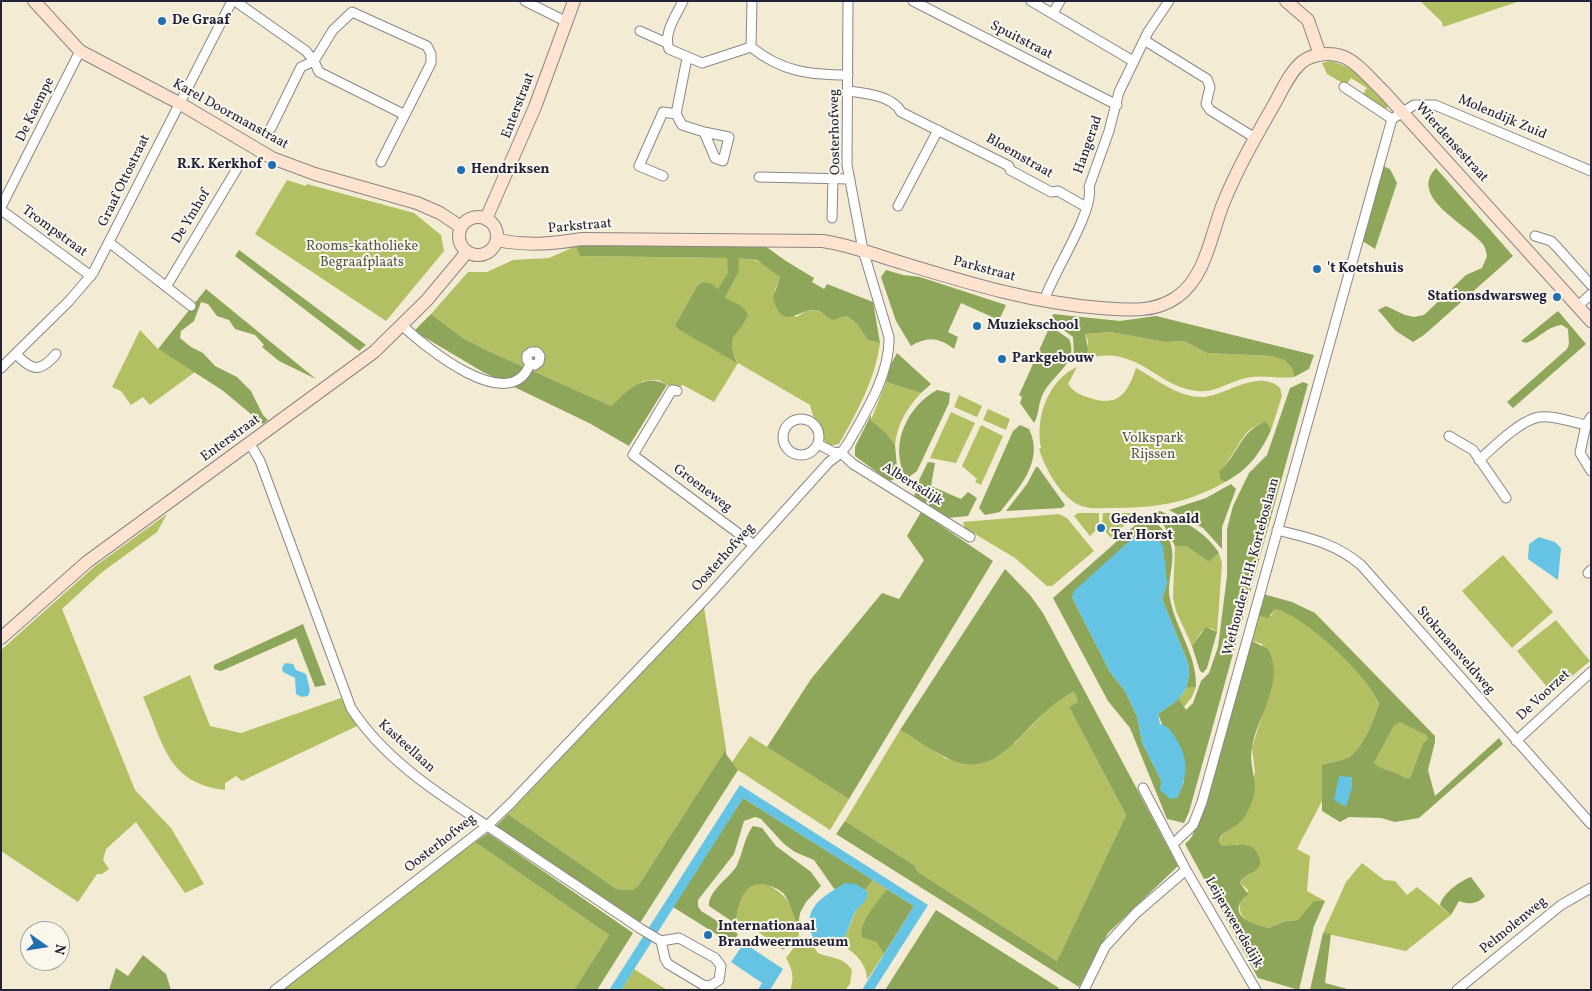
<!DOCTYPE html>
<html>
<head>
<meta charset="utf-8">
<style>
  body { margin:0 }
  #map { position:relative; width:1592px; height:991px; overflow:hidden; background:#f4ebd4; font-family:Vollkorn,serif }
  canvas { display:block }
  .frame { position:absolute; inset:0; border:2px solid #22223b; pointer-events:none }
  .north { position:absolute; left:20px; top:921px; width:50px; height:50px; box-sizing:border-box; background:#fbf7ec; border:1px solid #a4a2a5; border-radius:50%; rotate:103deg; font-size:14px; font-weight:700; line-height:20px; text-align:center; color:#22223b }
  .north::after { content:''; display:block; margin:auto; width:18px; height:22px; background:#1f6fb2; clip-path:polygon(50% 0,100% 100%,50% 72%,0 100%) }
</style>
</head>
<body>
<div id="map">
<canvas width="1592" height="991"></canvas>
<div class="frame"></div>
<div class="north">N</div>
</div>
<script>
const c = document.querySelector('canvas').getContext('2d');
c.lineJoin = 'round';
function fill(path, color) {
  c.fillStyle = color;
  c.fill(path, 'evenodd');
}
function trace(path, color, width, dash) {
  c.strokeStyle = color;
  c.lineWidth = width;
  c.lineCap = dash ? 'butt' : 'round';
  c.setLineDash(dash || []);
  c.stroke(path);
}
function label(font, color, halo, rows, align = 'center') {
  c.font = font + ' Vollkorn,serif';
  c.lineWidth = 4;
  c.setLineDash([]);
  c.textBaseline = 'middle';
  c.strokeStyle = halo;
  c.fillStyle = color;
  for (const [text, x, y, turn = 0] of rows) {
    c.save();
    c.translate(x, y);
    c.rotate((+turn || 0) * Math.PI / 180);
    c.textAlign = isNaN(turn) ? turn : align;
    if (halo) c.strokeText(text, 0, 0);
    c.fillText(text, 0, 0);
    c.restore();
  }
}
fill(new Path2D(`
  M1420,1H1520L1443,27L1442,22Z
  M1330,61C1359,68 1369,85 1388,106L1385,111L1362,95L1367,88L1351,78L1346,85L1327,74L1322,63Z
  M287,180L306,186L307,184L414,213L441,235L444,251L386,321L255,234Z
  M576,246L580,256L728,258V272L718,290L702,282L697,286L675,325L737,362C728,341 731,336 746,320L725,298L738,273V258C755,258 769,264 780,277L775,290L796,317L807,311L816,310C829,316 831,322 847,316L857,324L868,340L880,343C875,380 857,412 839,444L828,446C819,433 814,421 810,405L738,363L714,402L683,385L675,389L658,380L643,381L611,406L482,348L463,338L431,314L468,272H487L513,260L549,258Z
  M140,330L158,349L195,372L150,405L143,397L131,405L121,391L112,387Z
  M1110,332L1166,342L1184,341L1207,353L1272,356L1284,360L1292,368L1294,377C1280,379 1266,375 1252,377C1233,378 1217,394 1197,391C1155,386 1139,345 1087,358L1088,341L1085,334Z
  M1077,367L1068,384C1074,392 1078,394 1087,397C1117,408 1127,395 1136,368C1156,379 1179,398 1203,397C1226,396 1258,368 1280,388L1282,396L1271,430L1266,421C1261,423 1255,426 1251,429C1240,437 1233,459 1219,471L1220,479L1225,482C1187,504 1154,508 1111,508C1100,508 1088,510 1077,504C1059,494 1045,468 1039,449L1041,448C1035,418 1048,380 1077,367Z
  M886,382L921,393C907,408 897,424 895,445L887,434L871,420Z
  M959,395L982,406L977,417L954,407Z
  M988,409L1010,419L1006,430L983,420Z
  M951,412L975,423L956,463L930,458Z
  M981,425L1003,436L981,485L975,482L977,479L962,466Z
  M1078,513H1099V524H1096V530L1090,536L1074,516Z
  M1103,513H1131L1135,515L1111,538L1105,531L1106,524H1102Z
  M167,514L157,532L101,573L62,609L135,790L171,828L204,884L185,893L136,822L106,849L103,860L109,869L102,874H97L78,902L1,851V650L94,567Z
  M1059,514L1067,518L1094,551L1052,586H1047L1015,558L965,528L963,522Z
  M1175,546H1186L1209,562L1219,553L1222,563L1217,632L1211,628L1202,631L1192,646L1176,611L1173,598Z
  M1503,555L1553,612L1512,648L1462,591Z
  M704,607L726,749L638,886L633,890H618L508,814Z
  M1275,609C1303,614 1353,664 1370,688C1373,693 1376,699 1379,705C1375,718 1362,750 1349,757C1342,761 1330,762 1322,765V801L1297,849L1310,856L1307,891L1325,901C1311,901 1307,913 1298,920L1286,921L1269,928C1255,925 1237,921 1240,903L1245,898L1248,890L1240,883L1243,877L1250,874L1239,844L1229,846L1221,845L1219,841L1224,832L1239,823L1255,773L1252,748L1273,679L1262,644L1250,640L1257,615L1271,616Z
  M1556,620L1590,661L1552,693L1517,651Z
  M190,675L210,726L241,733L341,698L357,726L242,781L236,776L225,783V790C167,783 164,744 143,697Z
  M1196,687L1192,697L1184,707L1179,699L1186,688Z
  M1074,692L1078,702L1069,707L1126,815L1057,961L918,872L914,865L845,821L900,730L947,759L1015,743L1055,702Z
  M1400,721L1426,735L1428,739L1423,743L1410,778L1405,779C1396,771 1384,771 1374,763L1394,726Z
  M750,736L849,799L830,830L738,770L732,762Z
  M475,842L609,935L574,990H277L358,926Z
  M1362,863L1384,880L1395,881L1407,895L1417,887L1451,915L1406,951L1323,933L1346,882Z
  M873,880L887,889L863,924L871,940L876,942L884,954L867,980C867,962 853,952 839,942C848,935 850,923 855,913C859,904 866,902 868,892L865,890Z
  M760,882C787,891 797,909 799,936L783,950L753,928L741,927L736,924C737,906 741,887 760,882Z
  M806,941L810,942L818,953C832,959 842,956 852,970L850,984L845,990H790C795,978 792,969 786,958L795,946Z
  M634,969L667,990H621Z`), '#b2c063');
fill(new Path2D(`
  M1383,166L1390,169L1397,183L1375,249L1361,240Z
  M1436,168L1513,256L1424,335L1413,342L1396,331L1378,310L1386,306L1405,315L1414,317L1424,315L1466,275L1482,268L1487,256C1486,251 1485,246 1481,242C1466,224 1408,197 1436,168Z
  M588,244L765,246L786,261L814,278L812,282L824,289L827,284L873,302L880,343L868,340L857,324L847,316L833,320C827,318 822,311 816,310C798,308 783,333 773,298L780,277L757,260L739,258L738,273L725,298L740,305L748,314C740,338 724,330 737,363L678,329L675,325L697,286L702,282L712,284L718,289L728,272L727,258L580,256L576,246Z
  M239,250L366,345L359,351L235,256Z
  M886,270L903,275L920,277L1006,305L999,320L961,303L948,332L958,337L954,349C939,337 927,336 911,346L896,321L881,277Z
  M206,289L316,379L279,361L262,347L264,345L255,335L235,329L229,320L217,316L208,304L201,302L194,321L181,331L180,338L191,347L203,353L215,366L237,377L251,391L263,415L268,420L263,424L222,390L158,349Z
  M1558,311L1586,344L1513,408L1507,402L1567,349L1569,344L1568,329L1562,325C1547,326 1539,339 1526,343L1521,341Z
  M431,314L463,338L482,348L611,406C628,391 643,372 667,385L629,446L589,423L483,372L414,331Z
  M1053,314L1120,321L1156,316L1314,355L1309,369L1294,377L1292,368L1284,360L1272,356L1207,353L1184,341L1166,342L1110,332L1085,334L1088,348L1087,358L1078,360L1074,356L1073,337L1051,321Z
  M1050,326L1069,339C1080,363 1050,376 1042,396C1038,405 1039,415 1034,423L1020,403L1022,397L1019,395Z
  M897,353L931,384L921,393L886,382L891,364Z
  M1303,382L1308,384L1189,812L1184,823L1167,819L1130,728L1108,701L1053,598L1142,519C1155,519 1166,530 1170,542C1177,560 1166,580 1170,599C1176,630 1197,654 1196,687L1186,688L1189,675L1188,663L1162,599L1167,583L1149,535H1136L1072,597L1110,672L1125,691L1137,716L1142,742L1161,780L1177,798L1184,781L1158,714L1179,699L1186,710L1193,703L1201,681L1209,673L1218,647L1227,576V529L1233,506L1249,473L1267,455L1290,388Z
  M937,390L950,393L949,403L917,471L909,477L905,476C889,443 908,406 937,390Z
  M871,415V420L887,434L895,445L898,478L889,481L855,456V447Z
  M1266,421L1271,430C1260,454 1248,470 1225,482L1220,479L1219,471C1240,453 1239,432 1266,421Z
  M1020,425L1029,429C1045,461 1018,489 1000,512L985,515L979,508L1013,431Z
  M928,462L935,463L931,486L961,499L968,492L977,498L968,516L947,518L914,497L918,482Z
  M1036,467H1038L1065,505L1062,508L1006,511L1027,484Z
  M1231,484L1236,489L1222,527V549L1203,528L1169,510L1206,498Z
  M1160,511C1184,521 1205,531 1219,553L1209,562L1186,546H1175L1163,524L1147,515Z
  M921,512L993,561L849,799L767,747L811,679L882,593L899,599L924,560L907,536Z
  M1005,569L1030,595L1043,613L1178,866L1108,933L1079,987L836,834L845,821L914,865L918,872L1057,961L1126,815L1069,707L1078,702L1074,692C1056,700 1044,713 1030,727C976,786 959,766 900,730Z
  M1263,594L1292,602L1315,613L1435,736V742L1428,770L1435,796L1499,738L1503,744L1419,818L1395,822L1381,818L1349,817L1340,822L1322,811V765C1330,762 1342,761 1349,757C1362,750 1375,718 1379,704C1376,699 1373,693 1370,688C1353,664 1303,615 1275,609L1268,618L1257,615ZM1400,722L1426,735L1428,739L1423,743L1410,778H1405C1396,771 1384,771 1374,763L1394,726Z
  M303,624L326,685L315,687L296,638L221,671L214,669V665Z
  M1206,627L1217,632L1207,668L1203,673L1200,671L1192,646Z
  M1250,640L1268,649C1286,682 1257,715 1252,748C1248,767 1260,783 1252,801C1249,810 1245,818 1238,824C1231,830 1221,831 1219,841L1221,845C1230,847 1239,842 1248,846C1253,847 1255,849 1257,853C1269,874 1243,871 1240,883L1248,894C1246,897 1242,900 1240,903C1232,919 1259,926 1269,928L1286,921L1298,920L1314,901H1325L1314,926L1299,990L1258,978L1185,844L1191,838L1199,821Z
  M726,749V754L738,770L640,923L494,828L508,814L618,890H633L638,886Z
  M743,798L873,880L865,890L845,883L835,890L814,860L795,852L784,844L761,819L755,817L744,821L734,854L698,900V906L701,911L738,934L732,944L673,907Z
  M753,826L762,828L776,846L811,872L821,886L806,902L800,913L798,926C794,917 791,905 786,897C783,891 776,888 770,886C745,876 737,904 736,924L709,906C708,891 729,878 736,867C743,854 744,837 753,826Z
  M488,833L633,933L597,990H574L609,935L475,842Z
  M1471,877L1485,896C1477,904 1470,905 1459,901L1451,915L1440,905C1443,893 1460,881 1471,877Z
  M887,889L914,906L884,954L876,942L862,937C858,922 879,901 887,889Z
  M936,910L1059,988L1058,990H885Z
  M1323,933L1331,934L1325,983L1351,990H1310Z
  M143,955L166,974L171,990H109L116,968L128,976Z`), '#8da659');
fill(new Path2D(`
  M1144,534L1157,538L1163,546L1167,583L1162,599L1188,663L1189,675L1186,688L1179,699L1158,714L1160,724C1168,726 1171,731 1175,737C1189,758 1188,776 1177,798L1170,799L1160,790L1161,780L1142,742L1137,716L1125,691L1110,672L1072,597L1074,591L1136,535Z
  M1539,537L1555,542L1561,548L1558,580L1528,559L1529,544Z
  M285,663L293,664L296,670L306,674L310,690L308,696L302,697L296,694L295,678L283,672L282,668Z
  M1339,776L1352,777V787L1346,807L1334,800Z
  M740,785L928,905L874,990H862L914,906L743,798L621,990H609Z
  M845,883L856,884L868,892C868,902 858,906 854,914C849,925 846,941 834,946C815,953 805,927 811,913C816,899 833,891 845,883Z
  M744,943L783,969L770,990H758L762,983L731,962Z`), '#65c4e3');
const street = new Path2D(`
  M235,1L306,51L314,61L333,30L352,12L427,46L431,54V63L381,162
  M525,1L565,21
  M683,1C676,16 663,33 669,49L702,63L751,47
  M913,1L1117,105
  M1031,1L1133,61
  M1053,13L1060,1
  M640,31L667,43
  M1144,40L1207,79L1210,87L1206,104L1210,110L1255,138
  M751,47C782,72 810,75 848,75
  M751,47L752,1
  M687,58L676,114L682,125L704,132L715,158L723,161L729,137L704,132
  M1344,87L1392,119
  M849,91C865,93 893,96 901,112L1009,166L1010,170L1051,192L1058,191L1086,207
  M271,128L301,67L314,61L319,72L403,114
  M663,176L639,166L663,112L676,114
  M759,177L850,179
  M898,206L938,130
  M1,207L80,51
  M1,210L91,276
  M832,218L833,178
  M1535,236L1551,241L1556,246L1591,285
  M110,243L191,306
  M166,287L241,162
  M1044,301C1052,274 1095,211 1089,187L1109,131L1119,92L1148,32L1169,1
  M1578,306L1591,294
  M403,326C425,347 510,417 530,364L535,365L539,362L540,356L537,352H531L527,355V360L530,364
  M16,354C32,371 40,373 56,354
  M1,368L69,301L93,273L232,1
  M677,391L672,390L633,455L754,545
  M1591,417L1586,425L1580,453L1591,471
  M783 437a18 18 0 1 1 36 0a18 18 0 1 1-36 0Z
  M1449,436L1473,450L1506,498
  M250,444L260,461L351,708C387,764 447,799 501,835C548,867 595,898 641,929L661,941L679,938L715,958L721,966L719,980L710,986L703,985L668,964L665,959L661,941
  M818,444L833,452L841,453
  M841,453L853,464L970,537
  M1479,460C1495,446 1519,421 1539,417C1554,415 1571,422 1586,425
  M1277,530C1309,538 1335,543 1361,565L1591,824
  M1588,573L1591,570
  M1516,741L1591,672
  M1143,788L1186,870L1256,990
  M1173,844L1193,825L1202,802L1392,119L1414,105H1435L1591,171
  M275,990L487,826L511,803L710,594L829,462L841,453L847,445C865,413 890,375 889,337L863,250L847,165L848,1
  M1084,990L1105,947L1136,913L1186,870
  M1457,990L1561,905L1591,888`);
const secondary = new Path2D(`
  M34,1L80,51L179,103L272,158L315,174L417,203L440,213L461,227
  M1286,1L1308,20L1320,55
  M459 236a19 19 0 1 1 38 0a19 19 0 1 1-38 0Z
  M486,219L535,107L574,1
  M497,240C527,246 552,244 582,239L823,241C849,245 873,254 899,262C965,282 1032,303 1101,308C1127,310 1155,313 1177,297C1206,277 1211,234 1223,204C1237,169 1256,136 1275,103C1282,90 1290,72 1302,62C1312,54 1329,52 1341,56C1357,61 1372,81 1384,92L1591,321
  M1,638L87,562L374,352L427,300L467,252`);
trace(street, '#8b8688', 11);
trace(secondary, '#8b8688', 14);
trace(street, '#fff', 9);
trace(secondary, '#fee3d1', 12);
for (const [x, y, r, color] of [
  [162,21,5,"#1f6fb2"],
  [272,165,5,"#1f6fb2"],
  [461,170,5,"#1f6fb2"],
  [1317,269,5,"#1f6fb2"],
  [1557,297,5,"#1f6fb2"],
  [977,326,5,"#1f6fb2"],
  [1002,359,5,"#1f6fb2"],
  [1101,528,5,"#1f6fb2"],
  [708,935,5,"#1f6fb2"]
]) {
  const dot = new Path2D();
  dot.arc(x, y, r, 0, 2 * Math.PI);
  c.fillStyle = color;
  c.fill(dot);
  trace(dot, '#fbf7ec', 2);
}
label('bold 14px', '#22223b', '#fbf7ec', [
  ["De Graaf",172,21],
  ["R.K. Kerkhof",262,165,"right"],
  ["Hendriksen",471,170],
  ["'t Koetshuis",1327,269],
  ["Stationsdwarsweg",1547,297,"right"],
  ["Muziekschool",987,326],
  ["Parkgebouw",1012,359],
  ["Gedenknaald",1111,520],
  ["Ter Horst",1111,536],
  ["Internationaal",718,927],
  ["Brandweermuseum",718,943]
], 'left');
label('14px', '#22223b', '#fbf7ec', [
  ["Spuitstraat",1021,41,27],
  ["Enterstraat",519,106,-69],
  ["De Kaempe",36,110,-64],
  ["Karel Doormanstraat",230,115,29],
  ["Molendijk Zuid",1502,118,23],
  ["Oosterhofweg",836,132,-91],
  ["Wierdensestraat",1451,143,48],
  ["Hangerad",1089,145,-71],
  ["Bloemstraat",1019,157,30],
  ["Graaf Ottostraat",125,181,-64],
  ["De Ymhof",192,217,-59],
  ["Parkstraat",580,227,-5],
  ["Trompstraat",54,232,36],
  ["Parkstraat",984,270,15],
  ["Enterstraat",231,439,-36],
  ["Albertsdijk",912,485,32],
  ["Groeneweg",702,489,37],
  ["Oosterhofweg",724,558,-48],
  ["Wethouder H.H. Korteboslaan",1252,567,-75],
  ["Stokmansveldweg",1455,651,49],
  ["De Voorzet",1544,696,-43],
  ["Kasteellaan",406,747,42],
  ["Oosterhofweg",441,844,-38],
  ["Leijerweerdsdijk",1233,923,60],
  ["Pelmolenweg",1514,926,-39]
]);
label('14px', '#545949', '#fbf7ec', [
  ["Rooms-katholieke",362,247],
  ["Begraafplaats",362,263],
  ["Volkspark",1153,439],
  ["Rijssen",1153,455]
]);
</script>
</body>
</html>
